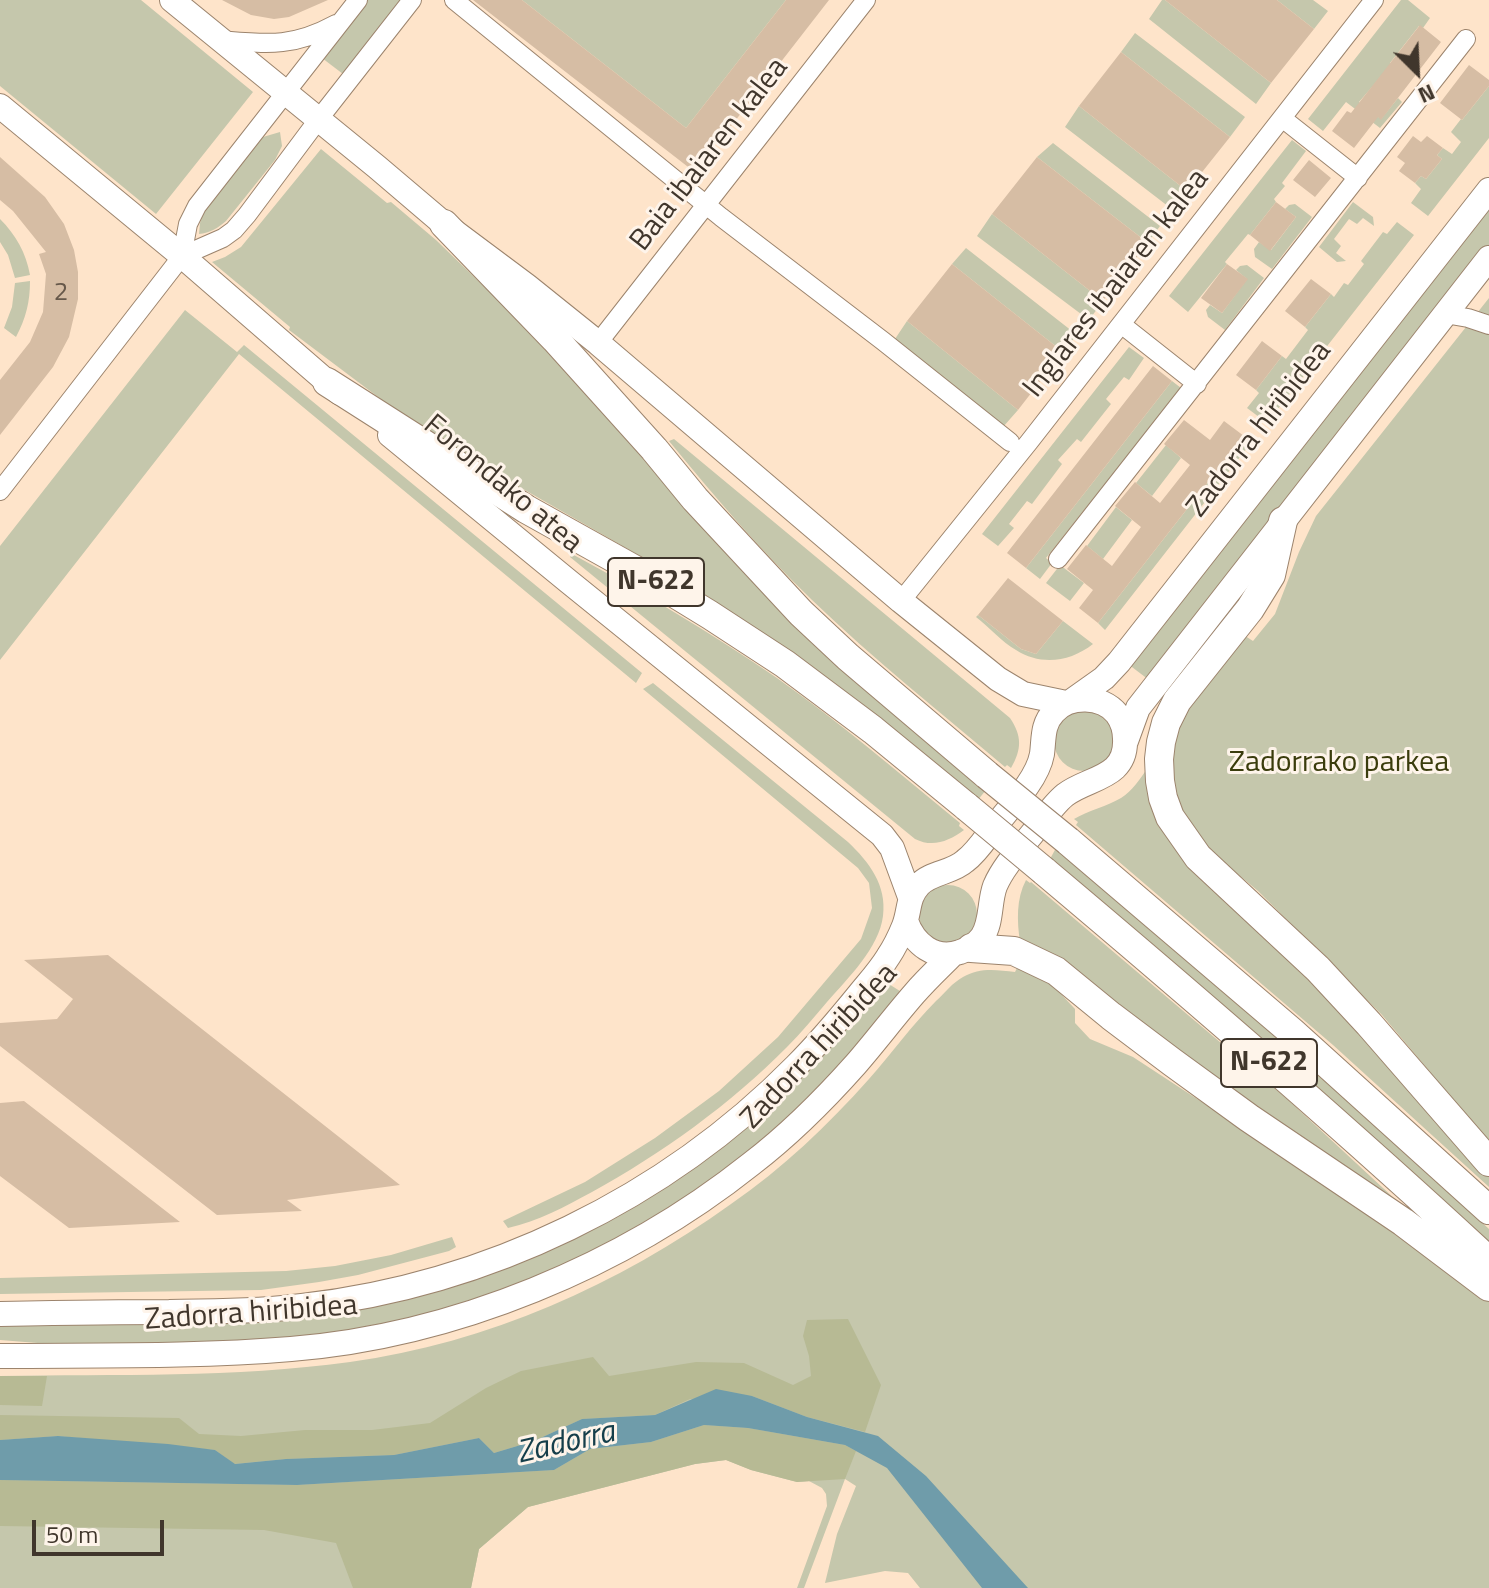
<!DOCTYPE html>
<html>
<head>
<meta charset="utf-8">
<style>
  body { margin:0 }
  #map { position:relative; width:1489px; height:1588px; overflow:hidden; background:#fee4ca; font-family:"Titillium Web",sans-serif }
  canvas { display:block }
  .north { position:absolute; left:1377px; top:32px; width:80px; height:80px; -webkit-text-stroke:6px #fef4ea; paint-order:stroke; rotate:156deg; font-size:22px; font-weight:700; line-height:32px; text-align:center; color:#40362c }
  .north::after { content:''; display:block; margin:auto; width:28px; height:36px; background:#40362c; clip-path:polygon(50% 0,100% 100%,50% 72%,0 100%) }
  .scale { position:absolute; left:32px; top:1520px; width:132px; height:36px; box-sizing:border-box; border:4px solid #40362c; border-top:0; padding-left:10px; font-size:24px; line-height:28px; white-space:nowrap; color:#40362c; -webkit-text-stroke:6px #fef4ea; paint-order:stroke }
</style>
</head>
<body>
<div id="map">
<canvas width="1489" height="1588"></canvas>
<div class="north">N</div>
<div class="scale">50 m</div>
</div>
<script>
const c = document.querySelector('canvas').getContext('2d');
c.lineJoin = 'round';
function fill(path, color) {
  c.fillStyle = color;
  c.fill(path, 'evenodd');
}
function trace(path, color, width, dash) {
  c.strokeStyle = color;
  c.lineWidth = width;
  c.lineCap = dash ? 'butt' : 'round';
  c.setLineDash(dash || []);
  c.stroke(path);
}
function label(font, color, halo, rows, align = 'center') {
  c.font = font + ' "Titillium Web",sans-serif';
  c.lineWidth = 6;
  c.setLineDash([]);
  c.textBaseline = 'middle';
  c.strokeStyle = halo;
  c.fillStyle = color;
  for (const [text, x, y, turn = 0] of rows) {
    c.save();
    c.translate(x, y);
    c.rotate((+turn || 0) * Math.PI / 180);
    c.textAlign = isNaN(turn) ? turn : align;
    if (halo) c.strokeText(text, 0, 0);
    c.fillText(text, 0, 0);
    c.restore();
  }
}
fill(new Path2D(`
  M0,0H141L253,92L156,214L0,86Z
  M367,0H401L343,74L322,58Z
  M522,0H786L686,128Z
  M1162,0H1165L1271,83L1256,104L1149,19Z
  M1277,0H1313L1328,11L1314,29Z
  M1401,0H1408L1430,18L1423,28L1419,26L1390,63L1391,65L1359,102L1381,119L1398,98L1402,102L1380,128L1346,102L1323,131L1308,119Z
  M1135,33L1245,117L1230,137L1121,52Z
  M1489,86V138L1428,216L1411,203L1421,189L1415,183L1421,176L1426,179L1442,159L1437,155L1443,148L1452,154L1461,142L1451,132L1461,119L1462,120Z
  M1079,106L1187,191L1173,210L1065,127Z
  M280,132L282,146L275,160L226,221C218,228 210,233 199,234L200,223L205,208L253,146L263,137Z
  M1292,140L1306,151L1282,183L1285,186L1274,199L1276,202L1250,235L1248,234L1225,262L1227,264L1188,312L1169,296Z
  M1053,143L1160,226L1148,243L1037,157Z
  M321,149L387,203L391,202L436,240L494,296L986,790L977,801L748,623L682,580L516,485L446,442L382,400L289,330L290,327L212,262L225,257L241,247Z
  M1353,202L1373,217L1374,226L1363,218L1357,224L1349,219L1334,239L1341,246L1336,253L1346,261L1337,262L1319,247Z
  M1489,203V246L1149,680L1128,664Z
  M1295,204L1312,217L1272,269L1255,257L1254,249L1259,242L1271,250L1296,217L1285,209L1289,205Z
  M992,214L1103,301L1089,320L977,236Z
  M0,219C16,235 26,253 30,275L15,278L8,255L0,242Z
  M1397,222L1414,235L1267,423L1247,408L1259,393L1256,390L1282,356L1286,359L1308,330L1305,327L1331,294L1334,297L1344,283L1348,285L1364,264L1361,261L1383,232L1387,234Z
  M966,248L1077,335L1063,352L952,264Z
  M1247,265L1264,278L1225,330L1208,317L1206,310L1210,305L1222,313L1247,279L1236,270L1240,266Z
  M30,281C30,302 26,318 16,337L4,328L12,307L15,283Z
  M1489,298V1142L1382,1015L1258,891L1190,834L1178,814L1168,760L1182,706L1239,632L1253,641L1275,614L1299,552L1316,516Z
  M185,310L237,352L244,345L642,673L636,683L239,354L0,660V546Z
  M907,321L1018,410L1003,427L893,342Z
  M1129,347L1144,358L1129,380L1124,377L1106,399L1111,404L1081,442L1077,439L1058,460L1062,464L1032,504L1027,501L1009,524L1014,528L998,546L982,534Z
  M1172,381L1181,388L1046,558L1052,563L1040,579L1026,568Z
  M1244,436L1251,443L1105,630L1098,623Z
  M674,439L1010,718C1022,736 1022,749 1011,768L1007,765L1005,767C940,712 873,659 812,600C760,550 714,496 669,441Z
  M1166,445L1181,458L1152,496L1136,483Z
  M1116,507L1132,520L1103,559L1087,546Z
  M572,554C643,592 711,633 777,678C841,723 900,774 960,823L959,826L964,830C949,841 933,848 915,839L570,557Z
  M1060,565L1084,583L1070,601L1046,583Z
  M978,615L1021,649L1036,654L1063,621L1093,644C1070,662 1041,666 1016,650C1002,642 989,627 976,617Z
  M653,683L848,842C869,862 887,885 883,916C879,948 848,978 827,1002C814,1017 801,1033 787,1047C731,1104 661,1154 592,1192C564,1207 539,1221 508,1228L503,1221L585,1182L655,1138L719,1091L778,1037L861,939L872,908L869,883L858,868L643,689Z
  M1054 741a30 30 0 1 1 60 0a30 30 0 1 1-60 0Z
  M1147,769L1158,819L1172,845L1186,862L1274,938L1489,1174V1187L1333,1045L1076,825L1078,822L1074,819C1089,810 1106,807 1121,798C1132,791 1140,779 1147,769Z
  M1056,848C1203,973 1348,1098 1489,1229V1243C1347,1110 1199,983 1050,859Z
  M1026,880L1030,883L1031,882L1286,1098L1397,1201L1391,1204L1020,942C1017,921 1016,899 1026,880Z
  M919 914a29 29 0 1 1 58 0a29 29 0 1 1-58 0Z
  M1019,964L1045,977L1075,1009V1023L1090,1039L1133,1057L1347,1197L1457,1276L1489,1302V1588H920L908,1573L885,1571L825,1583L837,1534L856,1486L845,1479L804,1588H797L827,1506L826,1494L822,1488L809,1481L797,1482L751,1470L726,1460L695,1464L528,1507L479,1549L471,1588H0V1376C116,1374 234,1378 350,1362C488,1343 618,1285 731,1204C783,1168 827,1126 869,1079C892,1053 912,1025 936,1001C945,993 952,983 963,977C980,967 997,970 1015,972Z
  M881,979L903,993L804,1109L710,1185L575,1262L448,1311L323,1338L113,1349L0,1340V1323L308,1313L635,1202Z
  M452,1237L456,1247L449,1251L358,1275L319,1282L261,1290L0,1294V1278L286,1271L335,1266L391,1255Z`), '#c5c7ac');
fill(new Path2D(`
  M848,1319L881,1385L865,1432L807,1417L752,1396L690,1399L655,1415L582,1419L534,1441L494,1453L479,1438L394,1455L286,1459L234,1464L215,1450L58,1436L0,1440V1415L179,1418L199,1434L241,1436L305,1430H372L430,1423L486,1388L521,1371L593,1357L609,1376L696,1362L744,1363L793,1385L811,1376L809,1356L803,1336L807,1320Z
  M0,1376H47L42,1406L0,1405Z
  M704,1425L748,1428L845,1445L856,1451L845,1479L797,1482L751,1470L726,1460L695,1464L528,1507L479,1549L471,1588H353L336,1543L264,1530L0,1526V1480L297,1485L554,1470L590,1449L651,1442Z`), '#b7ba94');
fill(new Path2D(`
  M716,1389L752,1396L807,1417L878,1436L926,1476L1028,1588H982L887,1468L845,1445L748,1428L704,1425L651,1442L590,1449L554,1470L297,1485L0,1480V1440L58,1436L168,1444L215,1450L235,1464L286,1459L394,1455L479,1438L494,1453L534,1441L582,1419L655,1415Z`), '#6f9caa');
fill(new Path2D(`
  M222,0H328L289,17L274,19L251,15Z
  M473,0H522L686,128L786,0H829L721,139L718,137L692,170Z
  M1165,0H1277L1314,29L1271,83Z
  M1420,25L1441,42L1381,120L1378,117L1354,148L1332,131L1347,111L1351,113Z
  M1121,52L1230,137L1187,191L1079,106Z
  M1469,65L1489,80V86L1462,120L1440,103Z
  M1413,136L1421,142L1427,136L1443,148L1437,155L1442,159L1426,179L1421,176L1415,183L1399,171L1405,163L1397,157Z
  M0,157L45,197L64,224L74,250L78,272V299L69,337L53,367L0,435V380L30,342L43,312L46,274L39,254L46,252L13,211L0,200Z
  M1037,157L1148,243L1103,301L992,214Z
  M1309,160L1331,178L1315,197L1293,180Z
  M1276,202L1296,217L1270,251L1250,235Z
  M952,264L1063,352L1018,410L907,321Z
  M1227,264L1248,279L1222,313L1201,298Z
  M1311,279L1331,294L1305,327L1285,311Z
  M1262,341L1282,356L1256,390L1236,375Z
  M1153,366L1172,381L1026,568L1007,553Z
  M1184,420L1210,440L1224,421L1244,436L1098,623L1079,608L1093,590L1067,569L1086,545L1112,566L1141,527L1115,506L1135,482L1160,503L1190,465L1164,444Z
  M1008,578L1063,621L1036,654L1021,649L978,615Z
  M108,955L400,1185L287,1200L302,1211L217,1215L0,1046V1023L57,1019L73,999L24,960Z
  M24,1101L180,1222L69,1228L0,1176V1103Z`), '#d6bda4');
const minor = new Path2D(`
  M454,0L721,217L883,341L1010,442
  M219,40C267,44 292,48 336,24
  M1282,118L1358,178
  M182,256L223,238L234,230L247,215L318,120L412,0
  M1445,314L1468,318L1489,325
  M1121,324L1197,384
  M598,343L866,0
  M0,491L182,256L188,224L197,206L358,0
  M1058,559L1466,39
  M901,601L1029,442L1374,0`);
const major = new Path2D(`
  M172,0L377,167L444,224L527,286L598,343L901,601L998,679L1023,694L1066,703
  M0,106L182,256L340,393
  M390,435L568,581L882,835L892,848L910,897
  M1073,700L1104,678L1119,662L1489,190
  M1126,741L1138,708L1489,258
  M0,1314C56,1313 113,1312 169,1312C213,1311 258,1312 302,1306C487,1285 665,1199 796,1066C819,1043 840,1018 861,992C870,981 880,970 888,957C894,948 900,936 904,926C910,911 907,898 919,885C931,872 952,873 965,861C977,852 985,839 994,827C1005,814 1017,800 1027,786C1034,776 1040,765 1042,754C1044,739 1042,724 1054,712C1069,695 1102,695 1117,714C1122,721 1125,731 1125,739C1127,779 1088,777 1065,795C1054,804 1045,817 1036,829C1022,847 1004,865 995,886C989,902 992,923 982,937C976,945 969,949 960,952C935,961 914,944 906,921
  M0,1356C97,1355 194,1357 291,1349C454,1336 623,1266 751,1164C789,1135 824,1100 856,1064C876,1041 894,1017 914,994C926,980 939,968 952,955`);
const highway = new Path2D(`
  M444,224L555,339L654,449L695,499L801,613L848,657L987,775
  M327,382L526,509L648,577L710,615L785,664L873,730L967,807
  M1283,521L1271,575L1250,609L1177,701L1166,723L1161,742L1159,759L1160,781L1163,798L1170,817L1198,857L1318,969L1369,1024L1489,1162
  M1068,841L1292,1032L1489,1210
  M1044,871C1195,998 1344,1127 1489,1261
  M971,948L1014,951L1056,971L1111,1016L1172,1062L1249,1118L1403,1222L1489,1287`);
trace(minor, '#9c846d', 20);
trace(major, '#9c846d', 26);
trace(highway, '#9c846d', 30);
trace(minor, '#fff', 18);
trace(major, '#fff', 24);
trace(highway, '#fff', 28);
const highwayBridge = new Path2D(`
  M987,775L1068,841
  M967,807L1044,871`);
trace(highwayBridge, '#9c846d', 30, []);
trace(highwayBridge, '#fff', 28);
label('26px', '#66584a', null, [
  ["2",61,294]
]);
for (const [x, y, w] of [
  [656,582,96],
  [1269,1063,96]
]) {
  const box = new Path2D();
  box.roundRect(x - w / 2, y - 24, w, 48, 6);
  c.fillStyle = '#fef4ea';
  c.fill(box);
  trace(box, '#40362c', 2);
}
label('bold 28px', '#40362c', null, [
  ["N-622",656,582],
  ["N-622",1269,1063]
]);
label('30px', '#40362c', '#fef4ea', [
  ["Baia ibaiaren kalea",710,155,-52],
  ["Inglares ibaiaren kalea",1117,284,-52],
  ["Zadorra hiribidea",1260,430,-52],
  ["Forondako atea",502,485,40],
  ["Zadorra hiribidea",820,1047,-47],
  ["Zadorra hiribidea",251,1314,-4]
]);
label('30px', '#3a3c0c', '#fef4ea', [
  ["Zadorrako parkea",1339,764]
]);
label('italic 32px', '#153e4a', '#fef4ea', [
  ["Zadorra",566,1444,-13]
]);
</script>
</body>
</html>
